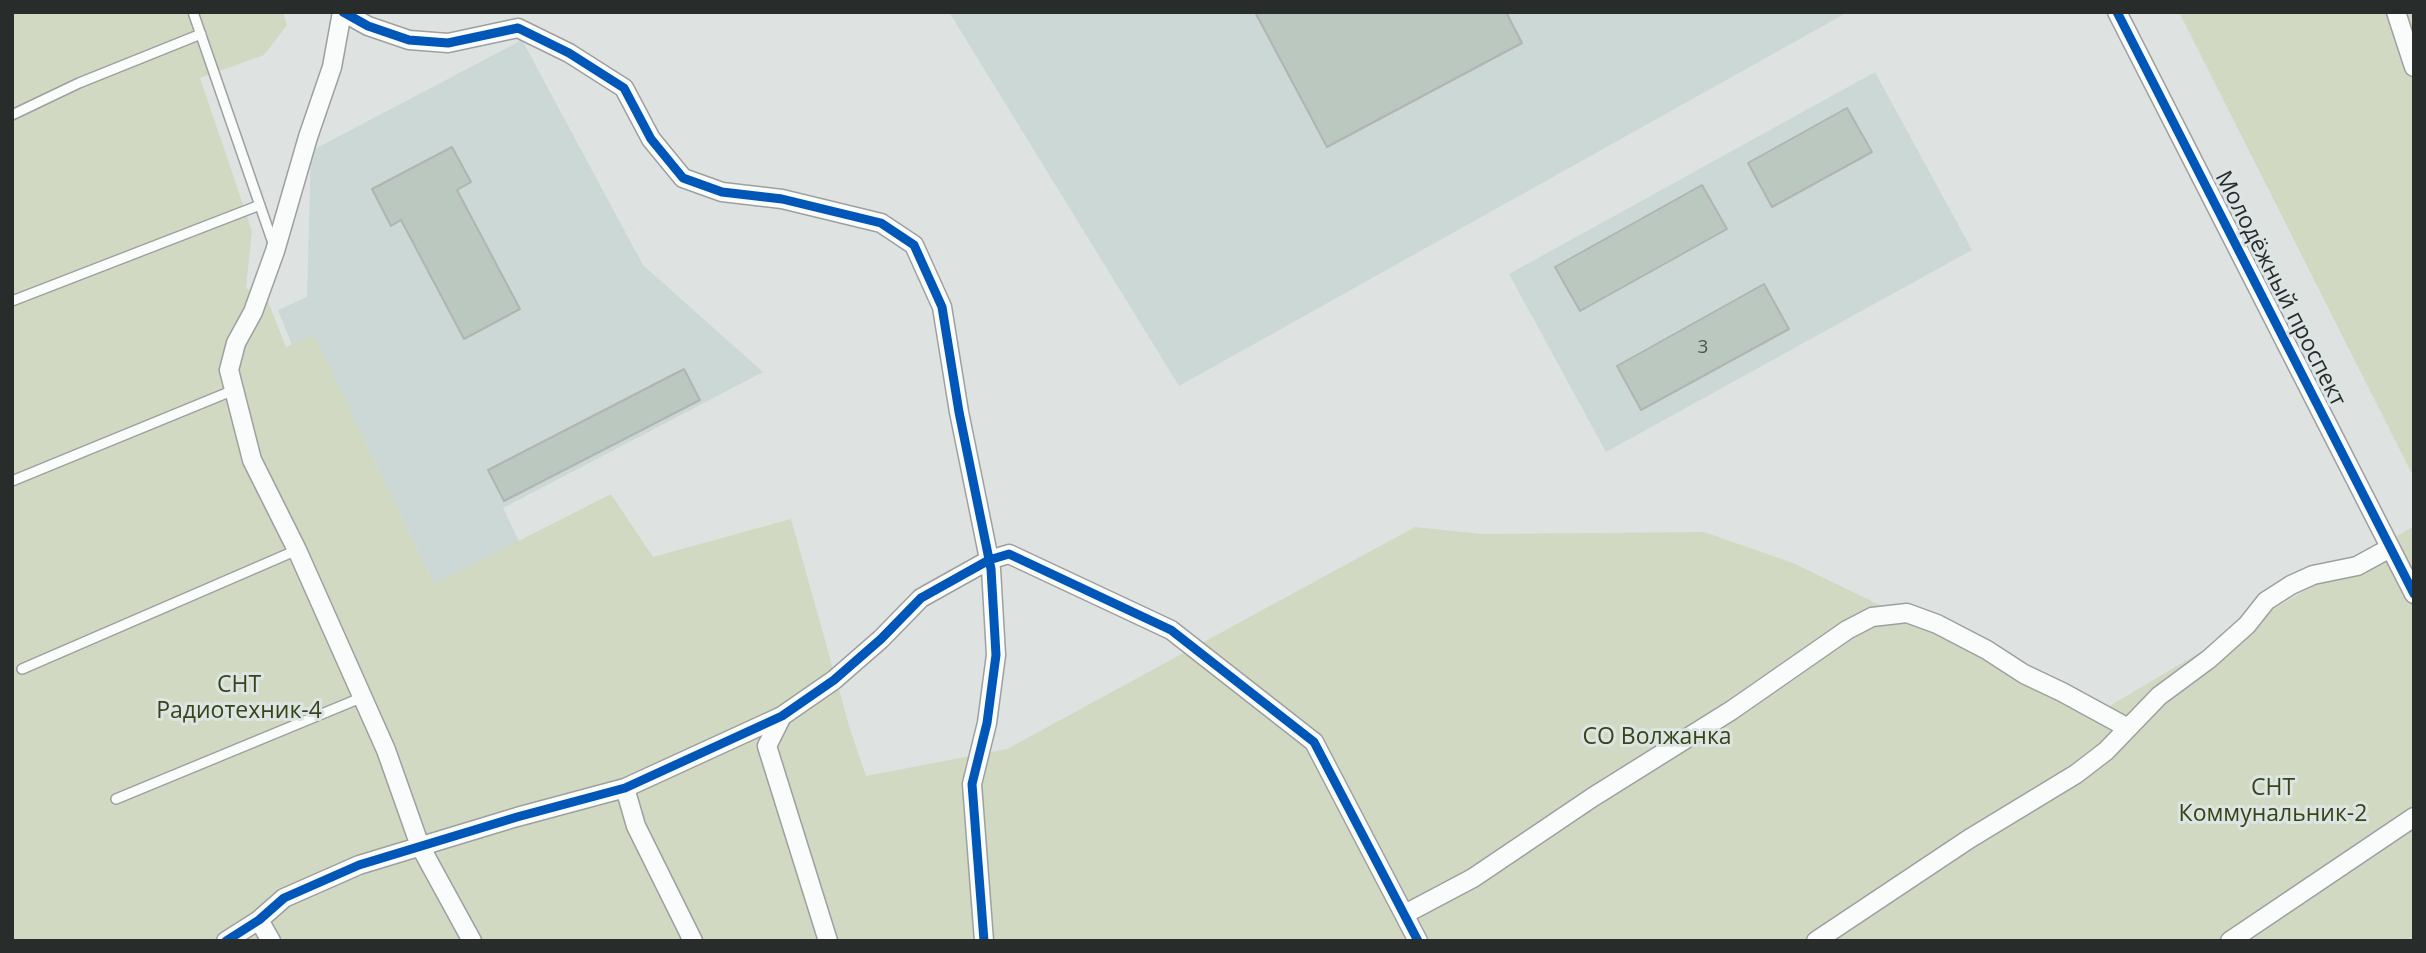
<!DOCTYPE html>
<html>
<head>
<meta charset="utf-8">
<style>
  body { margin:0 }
  #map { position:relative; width:2426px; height:953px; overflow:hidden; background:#dee3e2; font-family:"Open Sans",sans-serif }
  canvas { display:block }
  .frame { position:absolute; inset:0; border:14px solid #282c2b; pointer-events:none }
</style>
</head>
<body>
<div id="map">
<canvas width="2426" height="953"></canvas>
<div class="frame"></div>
</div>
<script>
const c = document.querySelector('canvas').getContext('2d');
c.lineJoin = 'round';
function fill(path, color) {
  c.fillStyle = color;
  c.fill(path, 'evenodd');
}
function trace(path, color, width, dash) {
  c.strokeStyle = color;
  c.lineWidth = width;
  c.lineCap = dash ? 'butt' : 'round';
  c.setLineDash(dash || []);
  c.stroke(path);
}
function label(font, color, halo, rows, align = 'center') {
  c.font = font + ' "Open Sans",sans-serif';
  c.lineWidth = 6;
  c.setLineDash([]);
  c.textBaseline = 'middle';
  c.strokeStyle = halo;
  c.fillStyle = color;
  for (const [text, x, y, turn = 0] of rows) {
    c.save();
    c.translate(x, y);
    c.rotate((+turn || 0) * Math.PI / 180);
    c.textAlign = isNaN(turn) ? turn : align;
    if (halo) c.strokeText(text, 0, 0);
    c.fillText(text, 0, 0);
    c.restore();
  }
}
fill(new Path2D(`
  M949,12H1848L1179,386Z
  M522,40L643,265L763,372L503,508L549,602L464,646L314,335L292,345L278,310L307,297L311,151Z
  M1875,72L1972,250L1606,452L1509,274Z`), '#cbd8d6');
fill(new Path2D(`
  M12,12H283L287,25L264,55L200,78L252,231L246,288L267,299L286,347L314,335L434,584L611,494L653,557L791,519L850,729L866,776L1007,749L1415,527L1482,534L1704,532L1793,563L1983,655L2089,718L2414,526V941H12Z
  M2179,12H2414V478Z`), '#d1d9c3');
const building = new Path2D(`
  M1255,12H1506L1522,43L1327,147Z
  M1847,108L1872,152L1772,207L1748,163Z
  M452,147L471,182L457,190L520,309L464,339L401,220L391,226L372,189Z
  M1702,185L1727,229L1580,311L1555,267Z
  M1764,284L1789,329L1641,410L1617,366Z
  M684,369L700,400L504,501L488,470Z`);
fill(building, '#bac8bf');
trace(building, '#b1b4b3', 2);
const lane = new Path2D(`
  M193,12L274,246
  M12,115L79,83L201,34
  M12,301L260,205
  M12,481L234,390
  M22,669L297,550
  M116,799L363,697`);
const street = new Path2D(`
  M342,12L332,67L308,137L275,251L253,312L236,343L229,370L252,460L297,550L386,750L420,846L472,941
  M343,12L368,26L409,40L448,43L518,28L569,53L624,88L651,139L683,178L722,192L782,199L881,223L914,245L942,307L959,412L991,569L996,655L987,723L972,784L984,941
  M2117,12L2414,594
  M2396,12L2414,67
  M782,716L767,746L828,941
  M625,788L636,826L693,941
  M1405,914L1473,878L1593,797L1732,710L1847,630L1872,617L1907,613L1937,624L1987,650L2024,674L2062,692L2128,728
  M259,920L271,941
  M226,941L259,920L284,898L359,865L517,817L625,788L782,716L834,680L881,639L921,598L989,560L1009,554L1171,630L1314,742L1418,941
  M1816,941L1969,839L2076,774L2106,751L2159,696L2209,659L2247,625L2266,601L2291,585L2313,575L2357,566L2390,548
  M2230,941L2414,817`);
trace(lane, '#9da09f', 12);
trace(street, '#9da09f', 21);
trace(lane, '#fafbfb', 9);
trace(street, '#fafbfb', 18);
trace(new Path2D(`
  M343,12L368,26L409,40L448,43L518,28L569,53L624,88L651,139L683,178L722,192L782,199L881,223L914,245L942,307L959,412L991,569L996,655L987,723L972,784L984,941
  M2117,12L2414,594
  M226,941L259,920L284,898L359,865L517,817L625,788L782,716L834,680L881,639L921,598L989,560L1009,554L1171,630L1314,742L1418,941`), '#0057b8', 9);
label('19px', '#4c5350', null, [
  ["3",1703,348]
]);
label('23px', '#282c2b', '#dce5e3', [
  ["Молодёжный проспект",2280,289,63]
]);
label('23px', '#394416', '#dce5e3', [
  ["СНТ",239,685],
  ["Радиотехник-4",239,711],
  ["СО Волжанка",1657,737],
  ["СНТ",2273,788],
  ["Коммунальник-2",2273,814]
]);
</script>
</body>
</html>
